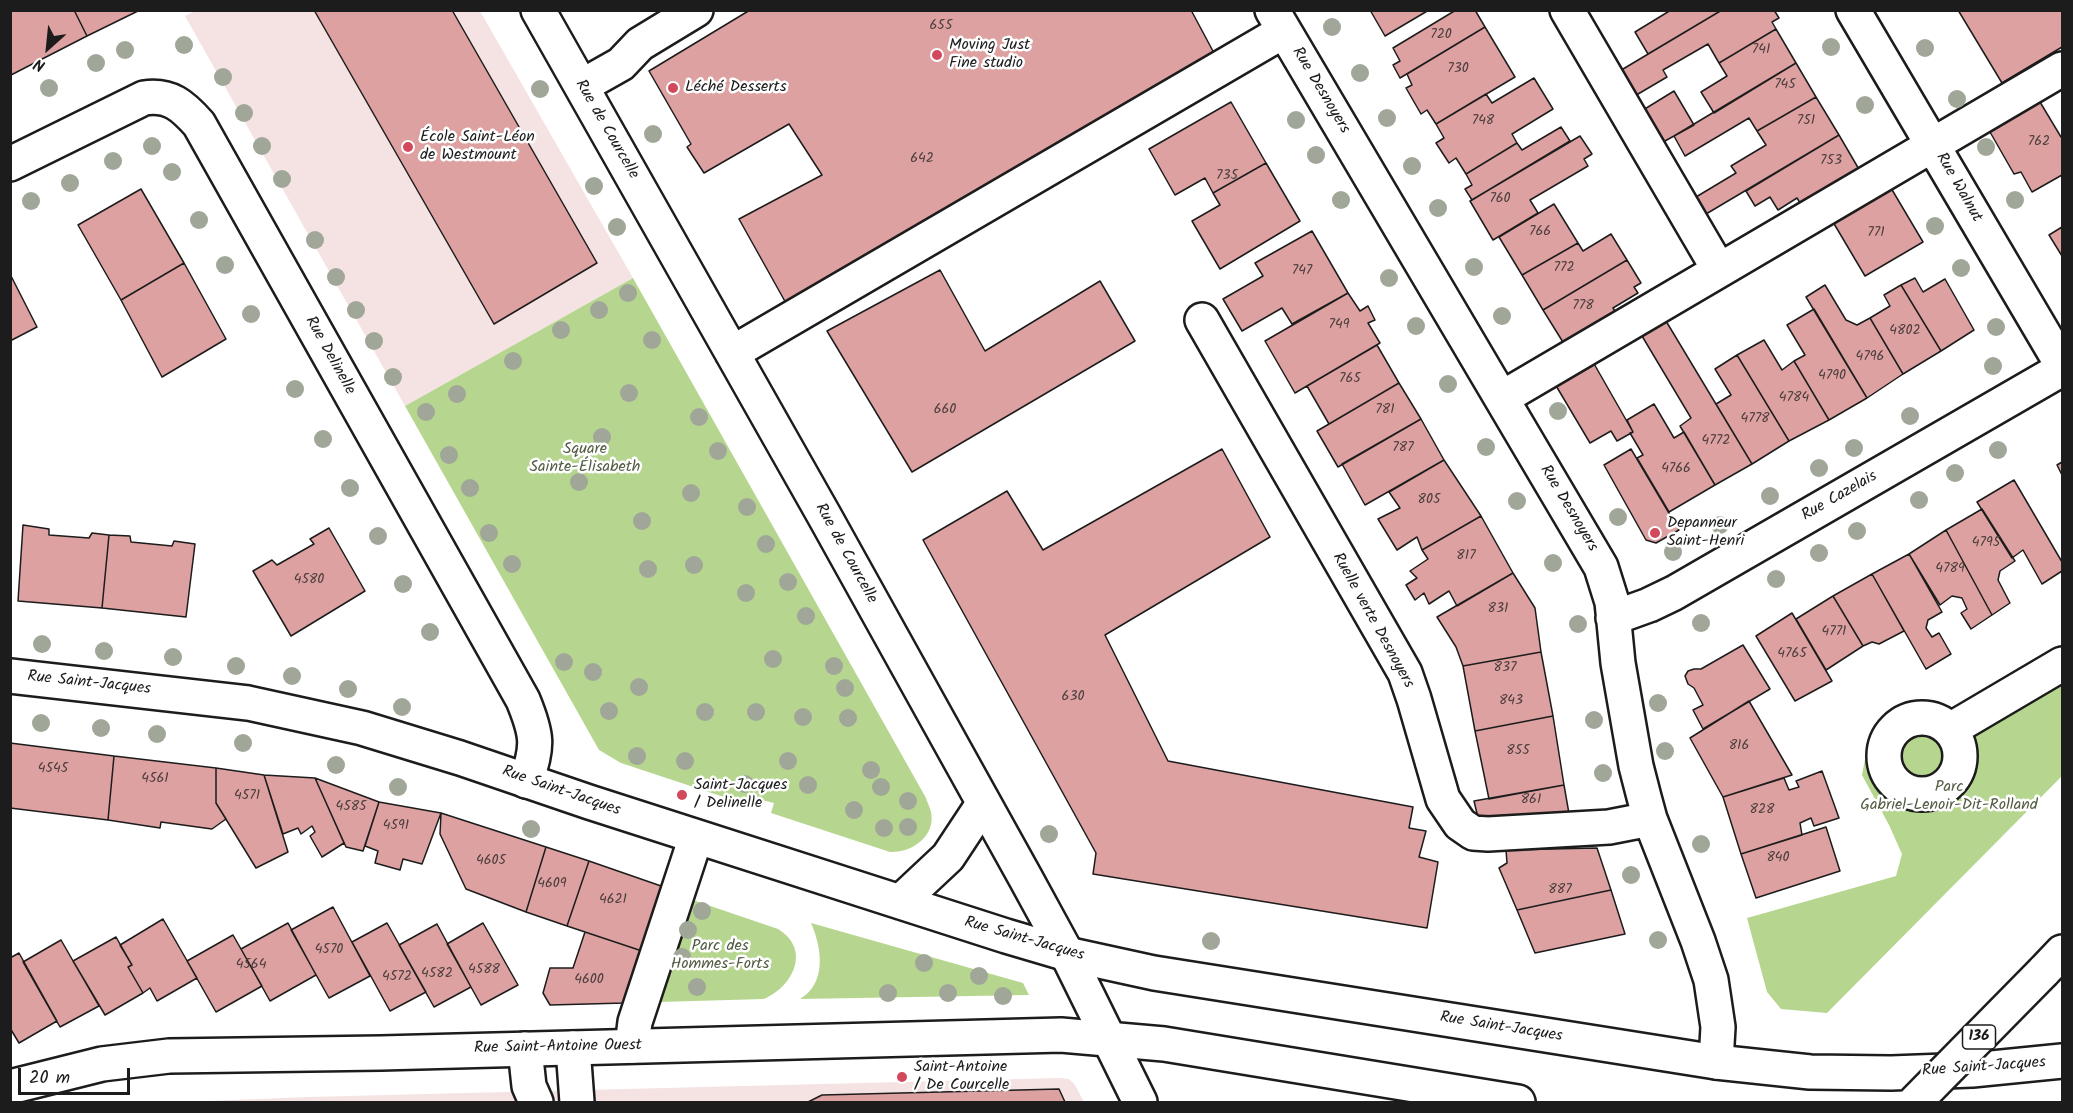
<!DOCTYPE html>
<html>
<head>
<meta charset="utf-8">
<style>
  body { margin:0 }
  #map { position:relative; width:2073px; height:1113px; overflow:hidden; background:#fff; font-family:Kalam,sans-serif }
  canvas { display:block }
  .frame { position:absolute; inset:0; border:12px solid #1c1c1c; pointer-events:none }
  .north { position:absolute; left:18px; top:18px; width:60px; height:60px; -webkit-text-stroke:4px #fff; paint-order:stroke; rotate:207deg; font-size:16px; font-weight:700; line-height:24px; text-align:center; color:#1c1c1c }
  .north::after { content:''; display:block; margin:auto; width:21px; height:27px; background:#1c1c1c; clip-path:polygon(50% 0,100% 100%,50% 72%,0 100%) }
  .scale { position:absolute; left:18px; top:1068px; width:112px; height:27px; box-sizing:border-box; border:3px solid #1c1c1c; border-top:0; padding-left:8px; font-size:18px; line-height:21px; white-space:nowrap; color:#1c1c1c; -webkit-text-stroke:4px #fff; paint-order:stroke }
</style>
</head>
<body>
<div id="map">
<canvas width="2073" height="1113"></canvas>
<div class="frame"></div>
<div class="north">N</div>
<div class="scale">20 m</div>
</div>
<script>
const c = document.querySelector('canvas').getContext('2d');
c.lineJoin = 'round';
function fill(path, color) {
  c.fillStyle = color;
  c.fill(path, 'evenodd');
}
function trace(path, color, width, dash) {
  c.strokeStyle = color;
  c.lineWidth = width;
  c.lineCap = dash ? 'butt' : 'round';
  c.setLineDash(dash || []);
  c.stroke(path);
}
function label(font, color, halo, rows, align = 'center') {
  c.font = font + ' Kalam,sans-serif';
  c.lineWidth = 5;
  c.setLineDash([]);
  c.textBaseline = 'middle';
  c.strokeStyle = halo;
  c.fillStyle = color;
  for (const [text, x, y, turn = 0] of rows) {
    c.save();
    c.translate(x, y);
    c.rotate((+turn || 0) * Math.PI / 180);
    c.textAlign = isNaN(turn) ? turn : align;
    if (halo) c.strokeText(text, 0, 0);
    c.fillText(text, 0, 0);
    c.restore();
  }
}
fill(new Path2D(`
  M197,10L480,11L633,278L405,406L185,16Z
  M1060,1078L1069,1079L1075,1085L1084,1102H180L309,1097Z`), '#f4e3e2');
fill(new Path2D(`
  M633,278L926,798C927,802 930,807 931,812C936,837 911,853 890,852L771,813L774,803L754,798L751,806L621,763L599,750L405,406Z
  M2062,664V776L1827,1013L1781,1009L1767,992L1747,918L1896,876L1902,854L1889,825L1862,775L1867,749L1950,730Z
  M690,899L778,929C811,949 794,986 764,999L659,1002Z
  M811,923L1023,983L1029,995L800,999C827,983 822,948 811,923Z`), '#b6d68f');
const building = new Path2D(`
  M10,10H74L87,36L11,75Z
  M74,10H140L87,36Z
  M314,10H452L597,263L494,324Z
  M750,10H1191L1214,53L787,305L739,219L822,175L789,124L704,173L687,147L691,144L649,71Z
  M1370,10H1429L1385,36Z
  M1456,10H1475L1485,27L1400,78L1393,65L1400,61L1393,48Z
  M1671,10H1722L1648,54L1635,32Z
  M1722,10H1774L1779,18L1772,22L1776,29L1719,63L1708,44L1663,70L1667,77L1633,97L1618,72Z
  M1958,10H2062V47L2002,83Z
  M1485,27L1515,77L1436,124L1427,110L1421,114L1406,88L1412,85L1407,74Z
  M1776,29L1796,63L1714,113L1701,92L1727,76L1719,63Z
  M1796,63L1816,97L1757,131L1749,118L1685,156L1674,136Z
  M1534,78L1553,109L1512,134L1517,143L1466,174L1456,158L1449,163L1436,143L1444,138L1436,124L1486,94L1492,103Z
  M1674,91L1694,125L1654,147L1635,115Z
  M1816,97L1839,135L1701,217L1691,200L1736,173L1731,166L1766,145L1757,131Z
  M1231,102L1266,163L1213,193L1205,178L1175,195L1149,149Z
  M2040,102L2061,137L2062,136V175L2032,192L2021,172L2014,174L1990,132Z
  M1561,127L1570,141L1472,200L1465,189L1472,185L1466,174L1517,143L1522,150Z
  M1839,135L1860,171L1802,206L1797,198L1778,210L1770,197L1755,206L1746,191Z
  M1580,136L1592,154L1584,159L1588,166L1530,200L1538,213L1493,240L1470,201Z
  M1266,163L1300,221L1220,269L1192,221L1220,205L1213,193Z
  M1891,188L1923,242L1865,276L1833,222Z
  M141,189L184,263L121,300L78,225Z
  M1554,204L1578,243L1522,275L1499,237Z
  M2062,227V256L2049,235Z
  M1312,231L1348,293L1292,324L1282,308L1242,331L1223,299L1263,276L1255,263Z
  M1611,234L1627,260L1543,310L1522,275L1578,243L1583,251Z
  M1627,260L1641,283L1634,287L1638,293L1613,308L1618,316L1566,347L1543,310Z
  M184,263L226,339L162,377L121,300Z
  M940,270L985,351L1100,281L1135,341L912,472L827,331Z
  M10,274L37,327L10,341Z
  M1915,278L1923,292L1945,279L1974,330L1941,351L1901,285Z
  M1825,285L1846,320L1857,325L1870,318L1903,374L1867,398L1806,297Z
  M1901,285L1941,351L1903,374L1870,318L1890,306L1884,295Z
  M1348,293L1360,311L1368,306L1375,320L1368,323L1380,343L1295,393L1265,341Z
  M1814,309L1867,398L1829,420L1794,361L1805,355L1787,325Z
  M1666,321L1752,464L1715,485L1680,426L1691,418L1642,336Z
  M1764,340L1782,370L1794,361L1829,420L1789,441L1737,355Z
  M1377,345L1399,383L1329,424L1307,386Z
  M1737,355L1789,441L1752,464L1716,404L1731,395L1715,369Z
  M1593,362L1633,432L1617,441L1611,431L1590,443L1555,384Z
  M1399,383L1421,419L1338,467L1317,431Z
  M1654,404L1674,438L1684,432L1715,485L1669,512L1637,458L1643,455L1630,433L1633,432L1627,420Z
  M1421,419L1444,460L1365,505L1342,464Z
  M1222,449L1270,537L1105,635L1168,761L1413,807L1409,828L1426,831L1419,857L1438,862L1427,928L1093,874L1096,853L923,540L1007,491L1043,550Z
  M1631,449L1679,530L1656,543L1646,540L1604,465Z
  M1444,460L1481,516L1422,550L1417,537L1397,550L1378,519L1400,508L1389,492Z
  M2062,462V475L2057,465Z
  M2014,480L2062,562V571L2042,584L2023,550L2012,558L1977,502Z
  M1982,509L2015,561L2000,571L1998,580L2010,603L1992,615L1946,530Z
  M1481,516L1513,573L1457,606L1449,591L1429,604L1424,593L1415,600L1406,585L1417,578L1410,571L1428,559L1422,550Z
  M23,525L49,529V535L89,538L92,533L109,535L102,608L18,601Z
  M329,528L365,591L291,636L253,571L272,560L277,565L314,544L310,539Z
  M1946,530L1992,615L1971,629L1961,613L1967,609L1962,598L1952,596L1940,605L1909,554Z
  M109,535L130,536L131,542L172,546L174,541L195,544L186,617L102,608Z
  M1909,554L1942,612L1928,620L1926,628L1932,637L1939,633L1951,654L1926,669L1872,574Z
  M1513,573L1535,608L1541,652L1463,666L1456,647L1437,617Z
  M1872,574L1904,631L1879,644L1872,642L1863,646L1833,596Z
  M1833,596L1863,646L1826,670L1796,619Z
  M1792,613L1832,681L1795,701L1756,636Z
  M1743,645L1770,689L1703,729L1693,710L1703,705L1694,688L1688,684L1685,676L1688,671L1694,669H1701Z
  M1541,652L1553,716L1475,731L1463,666Z
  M1749,701L1792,775L1723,797L1690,738Z
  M1553,716L1564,785L1489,799L1475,731Z
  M10,743L114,756L108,820L10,808Z
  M114,756L216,768V803L226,819L212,829L161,822L160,828L108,820Z
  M216,768L264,775L288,852L256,868L216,803Z
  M1822,771L1839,818L1814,826L1811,818L1800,823L1802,835L1741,854L1723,797L1784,778L1789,790L1799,787L1796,781Z
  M264,775L315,778L344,843L322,857L310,836L315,832L312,826L301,834L298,828L283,834Z
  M315,778L379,802L363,851L346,847Z
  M1564,785L1571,825L1508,828L1507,816L1502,815L1503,822L1480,826L1474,801Z
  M379,802L441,813L422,864L403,859L400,870L375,863L378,851L365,846Z
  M441,813L546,847L526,912L466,889L440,834Z
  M1826,827L1840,871L1756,898L1741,854Z
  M546,847L589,861L567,926L526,912Z
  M1597,848L1611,890L1517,910L1499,868L1507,863L1506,850Z
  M589,861L664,887L642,951L567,926Z
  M1611,890L1625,934L1535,953L1517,910Z
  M333,907L370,976L329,998L291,930Z
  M163,919L197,978L157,1001L150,988L143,993L128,967L132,965L120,945Z
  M288,923L316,975L270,1001L241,949Z
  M387,923L426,992L390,1011L352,942Z
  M483,923L518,985L481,1005L447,944Z
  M437,924L471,987L434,1007L399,945Z
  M585,932L642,951L625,1003L550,1005L543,993L550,968H573Z
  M233,935L262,986L216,1012L187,961Z
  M116,937L132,965L128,967L143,993L105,1015L73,961Z
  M61,940L99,1006L60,1027L23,962Z
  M19,953L57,1021L19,1043L10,1028V958Z
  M1059,1089L1065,1102H808L822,1095Z`);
fill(building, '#dca1a0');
trace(building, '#1c1c1c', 1.5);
const minor = new Path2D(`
  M538,10L825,517L1025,877L1067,954L1140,1102
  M1272,10L1601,567L1612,602L1618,663L1636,766L1644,797L1650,819L1698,941L1711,980L1718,1027L1716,1062
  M1567,10L1719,270
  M1853,10L2062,365
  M582,86L621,64L640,44L696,10
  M10,164L144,98C170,94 183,106 199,124L523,700C537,734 539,746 526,781
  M1202,320L1405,673L1414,699L1443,799L1460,824L1473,833L1488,834L1609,827L1650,819
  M732,353L1284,31
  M1502,398L2062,69
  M1613,618L1649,605L1674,593L2062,369
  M1884 756a38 38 0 1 1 76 0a38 38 0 1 1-76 0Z
  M1950,730L2062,664
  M632,1046L635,1022L696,837
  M573,1048L577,1102
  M525,1049L529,1086L536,1102`);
const major = new Path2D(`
  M10,676L248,703L362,728L460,758L589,802L1006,936L1067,954L1154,973L1716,1062L1810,1072L1891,1073L1972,1070L2062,1061
  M900,902L948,857L983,804
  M10,1087L102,1064L169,1056L381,1053L1061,1035L1164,1044L1518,1102`);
const highway = new Path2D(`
  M2043,972L2062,952`);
trace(minor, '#1c1c1c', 38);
trace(major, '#1c1c1c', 38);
trace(highway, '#1c1c1c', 38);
trace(minor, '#fff', 33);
trace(major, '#fff', 33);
trace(highway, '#fff', 33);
const highwayBridge = new Path2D(`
  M1915,1102L2043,972`);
trace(highwayBridge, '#1c1c1c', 38, []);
trace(highwayBridge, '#fff', 33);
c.fillStyle = '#a0a698';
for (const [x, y] of [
  [1332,27],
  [184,45],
  [1831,47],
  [1925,48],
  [125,50],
  [96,63],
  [1360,73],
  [223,77],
  [49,88],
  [540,89],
  [1957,99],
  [1865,105],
  [244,113],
  [1387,118],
  [1296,120],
  [653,134],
  [152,146],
  [262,146],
  [1986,147],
  [1316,155],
  [113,161],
  [1412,166],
  [172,172],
  [282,179],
  [70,183],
  [594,186],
  [1341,200],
  [2015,200],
  [31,201],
  [1438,208],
  [199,220],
  [1935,226],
  [617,227],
  [315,240],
  [225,265],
  [1474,267],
  [1961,268],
  [336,277],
  [1389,278],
  [628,293],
  [356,310],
  [599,310],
  [251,314],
  [1502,316],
  [1416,326],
  [1996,327],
  [561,330],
  [652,340],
  [374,341],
  [513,361],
  [1993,366],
  [393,377],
  [1448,384],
  [295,389],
  [629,393],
  [457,394],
  [1558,411],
  [426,412],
  [1910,416],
  [699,417],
  [602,437],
  [323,439],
  [1486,447],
  [1854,448],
  [1998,450],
  [718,451],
  [449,455],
  [1819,468],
  [1955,473],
  [579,482],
  [350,488],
  [470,488],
  [691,493],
  [1770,496],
  [1919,500],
  [1517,501],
  [747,507],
  [1618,517],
  [642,521],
  [1720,525],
  [1857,531],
  [489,533],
  [378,536],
  [766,544],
  [1673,552],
  [1819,553],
  [1553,563],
  [512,564],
  [694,565],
  [648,569],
  [1776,579],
  [788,582],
  [403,584],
  [746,593],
  [806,616],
  [1701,623],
  [1578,624],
  [430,632],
  [42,644],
  [104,651],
  [173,657],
  [773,659],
  [564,662],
  [236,666],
  [834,666],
  [593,672],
  [292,676],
  [639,687],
  [845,688],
  [348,689],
  [1658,703],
  [402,707],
  [609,711],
  [705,712],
  [756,712],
  [803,717],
  [848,718],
  [1594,720],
  [41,723],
  [101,728],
  [157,734],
  [243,743],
  [1665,751],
  [637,756],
  [685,761],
  [788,761],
  [336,765],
  [871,770],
  [1603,773],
  [745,784],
  [808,785],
  [398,787],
  [881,787],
  [908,801],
  [854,810],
  [908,827],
  [884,828],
  [531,829],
  [1049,834],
  [1701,844],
  [1631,875],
  [702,911],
  [688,930],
  [1658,940],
  [1211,941],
  [682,957],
  [924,963],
  [979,976],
  [697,987],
  [888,993],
  [948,993],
  [1003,996]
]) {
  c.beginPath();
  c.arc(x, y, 9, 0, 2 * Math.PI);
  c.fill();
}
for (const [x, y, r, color] of [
  [937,55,6,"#d1495b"],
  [673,88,6,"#d1495b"],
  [408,147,6,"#d1495b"],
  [1655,533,6,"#d1495b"],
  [682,795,6,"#d1495b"],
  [902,1077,6,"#d1495b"]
]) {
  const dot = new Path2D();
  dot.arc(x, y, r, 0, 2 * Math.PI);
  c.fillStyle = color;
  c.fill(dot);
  trace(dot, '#fff', 2);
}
label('14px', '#4c3d3d', null, [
  ["655",941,27],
  ["720",1441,36],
  ["741",1761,51],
  ["730",1458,70],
  ["745",1785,86],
  ["748",1483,122],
  ["751",1806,122],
  ["762",2039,143],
  ["642",922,160],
  ["753",1831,162],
  ["735",1227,177],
  ["760",1500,200],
  ["766",1540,233],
  ["771",1876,234],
  ["772",1564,269],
  ["747",1302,272],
  ["778",1583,307],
  ["749",1339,326],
  ["4802",1905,332],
  ["4796",1870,358],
  ["4790",1832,377],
  ["765",1350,380],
  ["4784",1794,399],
  ["660",945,411],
  ["781",1385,411],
  ["4778",1755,420],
  ["4772",1716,442],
  ["787",1403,449],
  ["4766",1676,470],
  ["805",1429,501],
  ["4795",1986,544],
  ["817",1466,557],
  ["4789",1950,570],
  ["4580",309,581],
  ["831",1498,610],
  ["4771",1834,633],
  ["4765",1792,655],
  ["837",1505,669],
  ["630",1073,698],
  ["843",1511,702],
  ["816",1739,747],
  ["855",1518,752],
  ["4545",53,770],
  ["4561",155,780],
  ["4571",247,797],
  ["861",1531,801],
  ["4585",351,808],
  ["828",1762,811],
  ["4591",396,827],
  ["840",1778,859],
  ["4605",491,862],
  ["4609",552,885],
  ["887",1560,891],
  ["4621",613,901],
  ["4570",329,951],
  ["4564",251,966],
  ["4588",484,971],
  ["4582",437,975],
  ["4572",397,978],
  ["4600",589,981]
]);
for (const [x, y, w] of [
  [1979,1037,33]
]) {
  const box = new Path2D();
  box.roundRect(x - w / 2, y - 12, w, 24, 4.5);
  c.fillStyle = '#fff';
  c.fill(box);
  trace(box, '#1c1c1c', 1.5);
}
label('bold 15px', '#1c1c1c', null, [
  ["136",1979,1037]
]);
label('16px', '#1c1c1c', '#fff', [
  ["Moving Just",949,46],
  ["Fine studio",949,64],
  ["Léché Desserts",685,88],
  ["École Saint-Léon",420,138],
  ["de Westmount",420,156],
  ["Depanneur",1667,524],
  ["Saint-Henri",1667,542],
  ["Saint-Jacques",694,786],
  ["/ Delinelle",694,804],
  ["Saint-Antoine",914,1068],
  ["/ De Courcelle",914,1086]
], 'left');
label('16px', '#1c1c1c', '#fff', [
  ["Rue Desnoyers",1320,91,59],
  ["Rue de Courcelle",606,130,60],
  ["Rue Walnut",1958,188,60],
  ["Rue Delinelle",329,356,61],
  ["Rue Cazelais",1840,497,-30],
  ["Rue Desnoyers",1568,509,59],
  ["Rue de Courcelle",845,554,61],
  ["Ruelle verte Desnoyers",1372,621,61],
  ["Rue Saint-Jacques",89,684,6],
  ["Rue Saint-Jacques",561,792,19],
  ["Rue Saint-Jacques",1024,940,16],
  ["Rue Saint-Jacques",1501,1028,9],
  ["Rue Saint-Antoine Ouest",558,1048,-1],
  ["Rue Saint-Jacques",1984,1068,-4]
]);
label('16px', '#525d44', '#fff', [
  ["Square",585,450],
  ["Sainte-Élisabeth",585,468],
  ["Parc",1949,788],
  ["Gabriel-Lenoir-Dit-Rolland",1949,806],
  ["Parc des",720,947],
  ["Hommes-Forts",720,965]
]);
</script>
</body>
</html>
